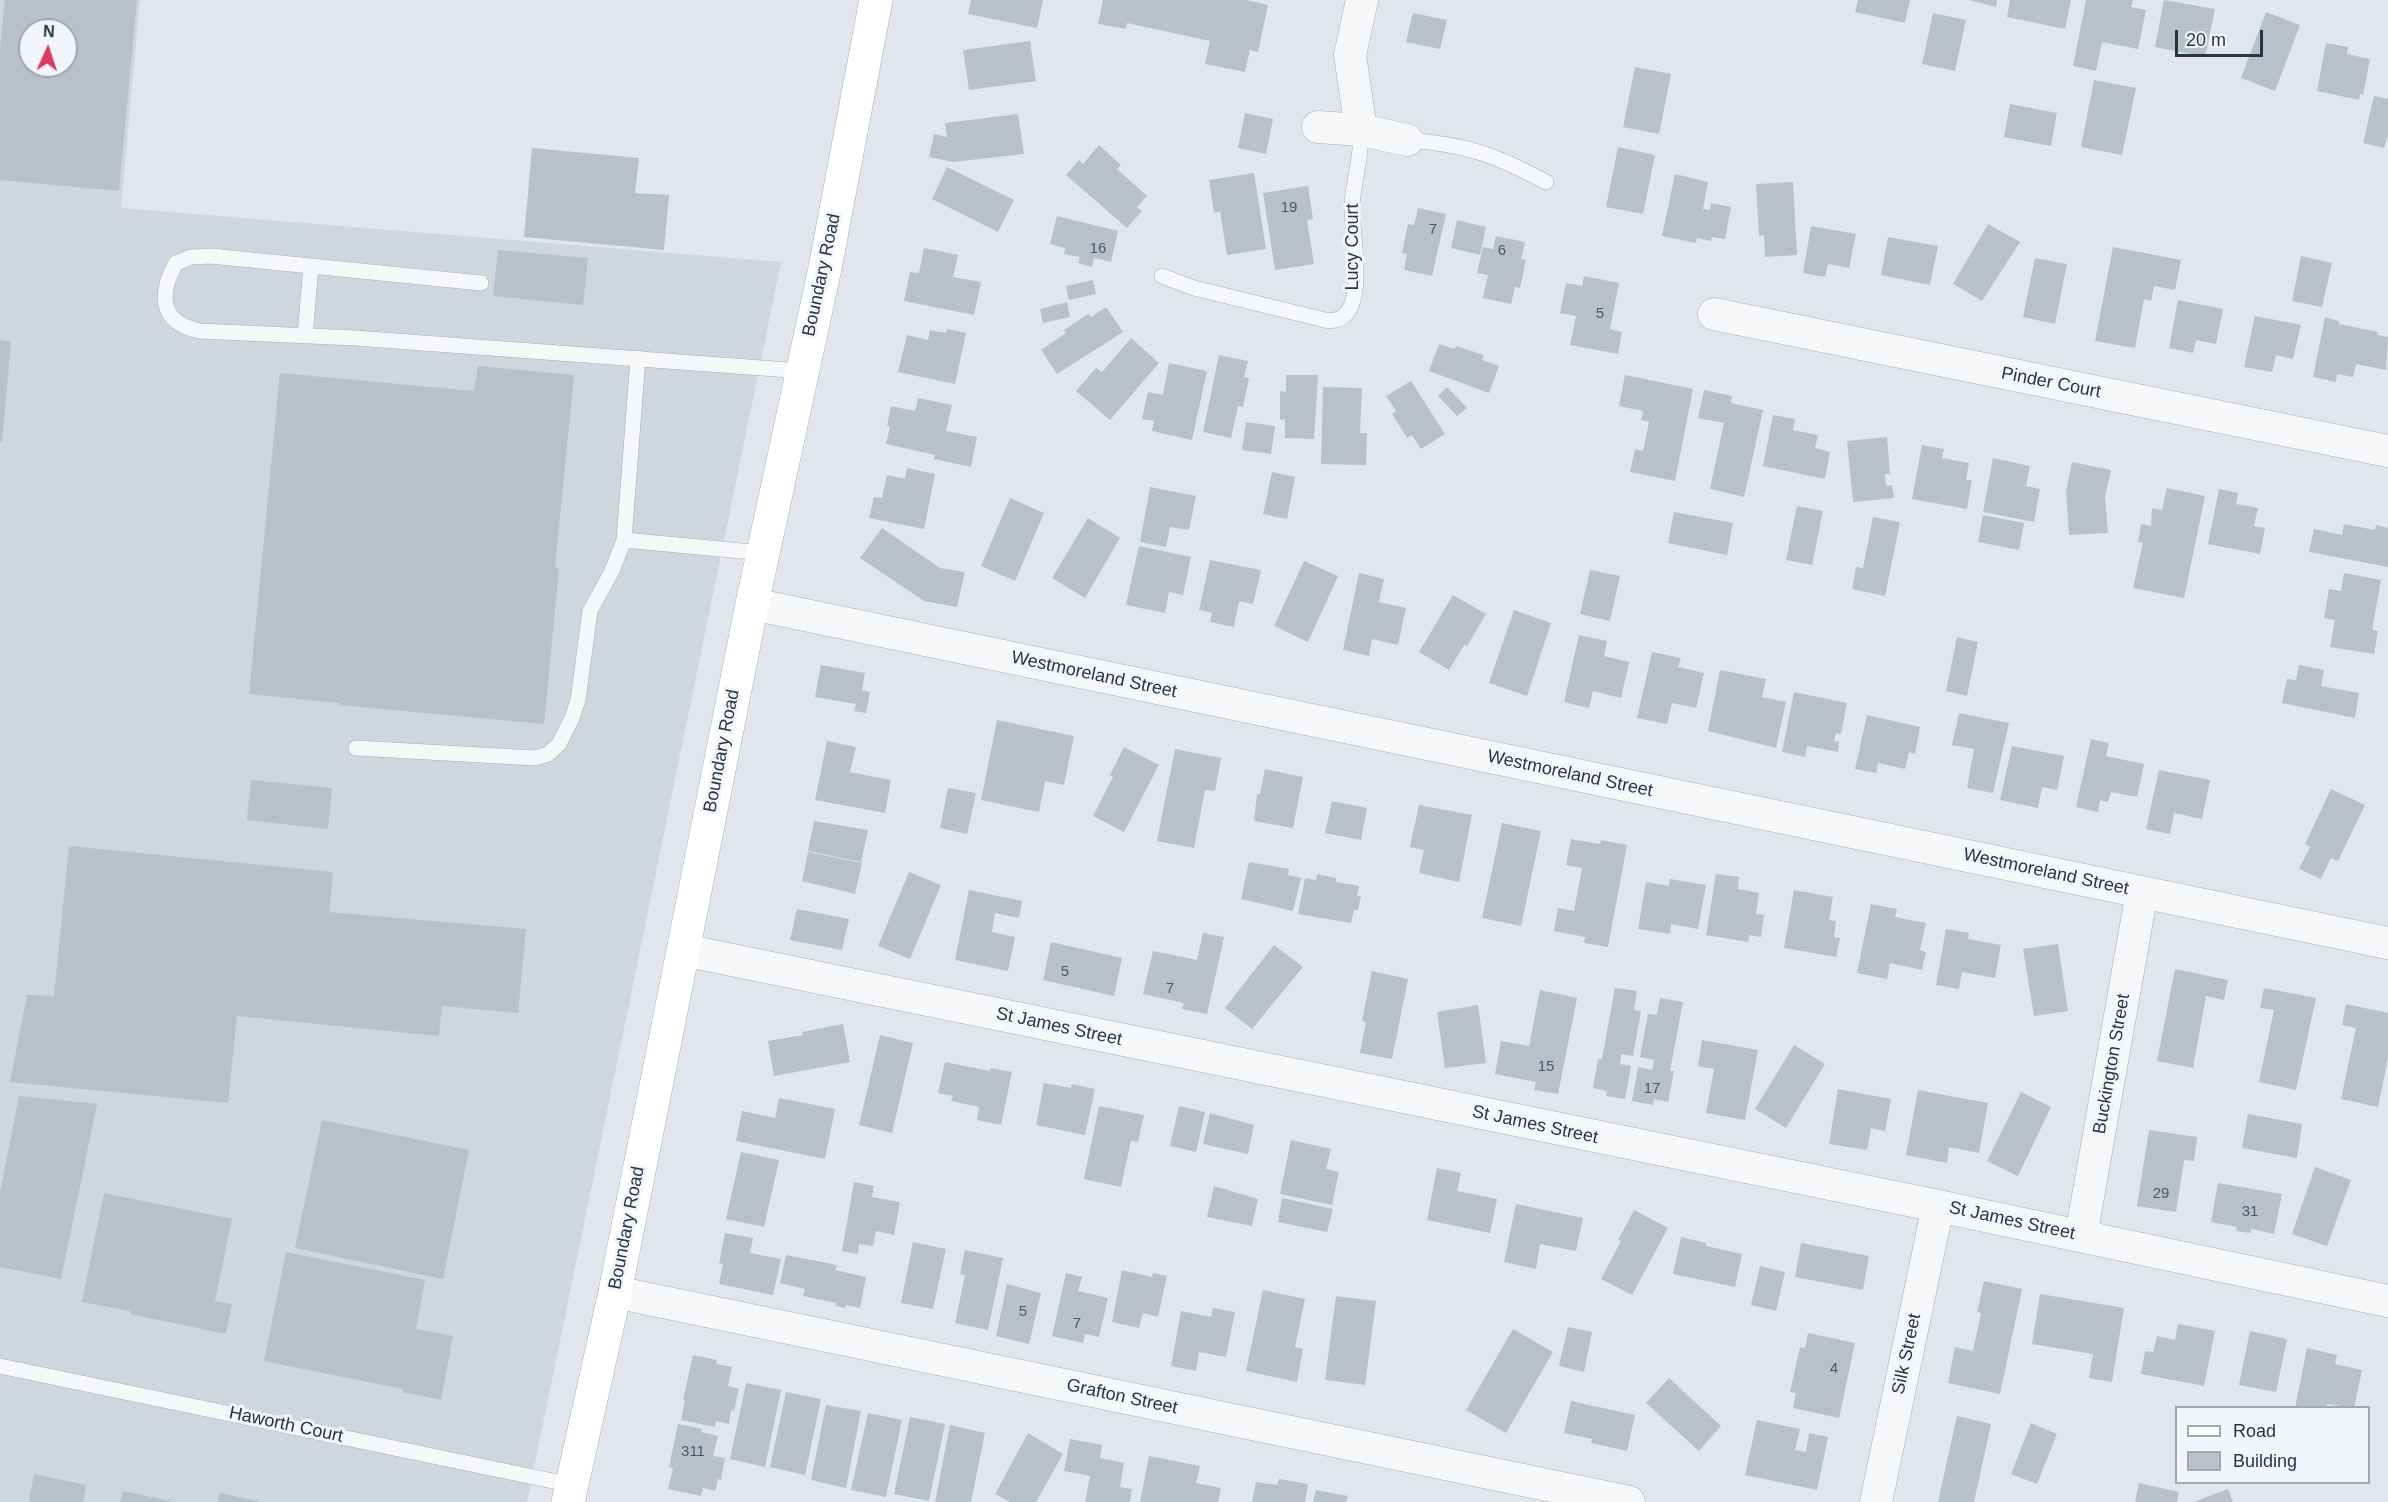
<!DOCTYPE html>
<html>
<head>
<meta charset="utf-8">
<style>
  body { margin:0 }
  #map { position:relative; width:2388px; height:1502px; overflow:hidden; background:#e2e6ec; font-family:Helvetica,sans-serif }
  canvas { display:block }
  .legend { position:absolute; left:2175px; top:1406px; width:195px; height:78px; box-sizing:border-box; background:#f2f5f9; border:2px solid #a1a8b1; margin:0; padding:8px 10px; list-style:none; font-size:18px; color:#283546 }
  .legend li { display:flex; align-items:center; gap:12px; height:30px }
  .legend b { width:30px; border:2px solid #a1a8b1 }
  .north { position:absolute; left:18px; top:18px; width:60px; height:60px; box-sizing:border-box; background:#f2f5f9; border:2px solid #a1a8b1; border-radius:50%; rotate:3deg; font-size:16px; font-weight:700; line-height:24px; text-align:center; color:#283546 }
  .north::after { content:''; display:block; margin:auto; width:21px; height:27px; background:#dd3a60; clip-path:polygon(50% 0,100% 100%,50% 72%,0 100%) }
  .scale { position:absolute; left:2175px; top:30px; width:88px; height:27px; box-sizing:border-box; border:3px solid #283546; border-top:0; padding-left:8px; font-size:18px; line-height:21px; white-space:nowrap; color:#283546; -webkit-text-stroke:4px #f2f5f9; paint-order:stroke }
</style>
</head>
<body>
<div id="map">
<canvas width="2388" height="1502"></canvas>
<ul class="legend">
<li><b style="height:8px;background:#fff"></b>Road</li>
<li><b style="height:16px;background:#b8c0ca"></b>Building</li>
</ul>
<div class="north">N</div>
<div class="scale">20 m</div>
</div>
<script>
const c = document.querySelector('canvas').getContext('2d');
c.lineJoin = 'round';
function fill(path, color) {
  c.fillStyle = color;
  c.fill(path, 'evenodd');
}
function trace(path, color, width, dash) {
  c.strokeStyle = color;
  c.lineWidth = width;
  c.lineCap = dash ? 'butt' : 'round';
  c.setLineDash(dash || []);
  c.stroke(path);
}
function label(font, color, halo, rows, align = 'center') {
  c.font = font + ' Helvetica,sans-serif';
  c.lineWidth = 6;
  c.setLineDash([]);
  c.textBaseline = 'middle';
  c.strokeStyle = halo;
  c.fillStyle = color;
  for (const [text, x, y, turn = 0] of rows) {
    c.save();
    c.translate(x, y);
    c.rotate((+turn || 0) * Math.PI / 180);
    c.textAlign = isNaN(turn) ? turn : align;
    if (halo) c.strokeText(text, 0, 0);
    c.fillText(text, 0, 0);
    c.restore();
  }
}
fill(new Path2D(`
  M0,0H140L121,208L781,262L527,1502H0ZM30,30H66V66H30Z`), '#cfd6de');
fill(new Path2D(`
  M5,0H137L119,191L0,180V49ZM30,30H66V66H30Z
  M971,0H1043L1037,28L968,14Z
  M1103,0H1246L1268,5L1258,52L1250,50L1245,72L1205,64L1210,41L1127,23L1126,29L1098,24Z
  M1858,0H1910L1905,23L1855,12Z
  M1969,0H1997L1996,7Z
  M2010,0H2071L2065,29L2007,17Z
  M2086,0H2133L2131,7L2146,10L2138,49L2102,42L2096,71L2073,66Z
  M2164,0L2215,9L2205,57L2155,47Z
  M2266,12L2300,25L2275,91L2241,78Z
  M1413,13L1447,20L1440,49L1406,42Z
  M1933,13L1966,20L1955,71L1922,64Z
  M1030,41L1036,81L969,90L963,50Z
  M2326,43L2348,47L2347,54L2370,59L2363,95L2360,94L2359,100L2317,91Z
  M1635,67L1671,74L1659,134L1623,127Z
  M2094,80L2136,88L2122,155L2081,147Z
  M2374,96L2388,99V135L2384,148L2363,143Z
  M2010,104L2057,113L2051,146L2004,137Z
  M1245,113L1273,119L1266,154L1238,148Z
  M1018,114L1024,154L953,162L929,157L934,134L947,137L945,123Z
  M1099,145L1121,165L1117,169L1147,196L1137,207L1142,211L1127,228L1066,175L1079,160L1083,164Z
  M1618,147L1655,155L1643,214L1606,207Z
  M532,148L639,158L635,193L669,195L664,250L524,237Z
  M947,167L1014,200L998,232L932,199Z
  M1254,173L1266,249L1227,255L1220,211L1214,213L1209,180Z
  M1675,174L1708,182L1703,209L1710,210L1711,203L1731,207L1725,239L1712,237L1711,241L1697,238L1696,243L1662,236Z
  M1793,182L1797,255L1765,257L1764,235L1759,236L1756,184Z
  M1308,186L1313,219L1307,220L1314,264L1275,270L1263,193Z
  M1418,208L1446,214L1432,276L1404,270L1407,254L1402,253L1408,224L1414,225Z
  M1057,216L1118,231L1111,262L1094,258L1092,267L1078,263L1080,257L1064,254L1065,248L1050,244Z
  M1457,220L1486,227L1480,255L1451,248Z
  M1988,224L2020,242L1982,301L1953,284Z
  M1811,226L1856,234L1849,268L1828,264L1825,277L1803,273Z
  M1496,236L1525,242L1521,259L1526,260L1520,288L1515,287L1511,304L1483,298L1488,275L1477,273L1483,247L1493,249Z
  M1888,237L1938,246L1930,285L1881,275Z
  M2113,247L2181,260L2175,290L2154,286L2151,301L2144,299L2135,348L2095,341Z
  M924,248L958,255L953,277L981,282L974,315L904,301L910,272L919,273Z
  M498,250L588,258L583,305L493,296Z
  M2301,256L2332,263L2322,307L2292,301Z
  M2035,258L2067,264L2055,324L2023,317Z
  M1584,276L1619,283L1610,329L1622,332L1618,354L1570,345L1576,316L1560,313L1566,283L1582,286Z
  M1093,280L1096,294L1069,300L1066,286Z
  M2178,300L2223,309L2216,344L2196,340L2193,353L2169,348Z
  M1067,302L1070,317L1043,323L1040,309Z
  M1106,307L1123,332L1057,374L1041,350L1066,333L1064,330L1088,314L1091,317Z
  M2255,316L2301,325L2293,359L2276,355L2272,372L2244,367Z
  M2325,317L2339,321V324L2378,332L2377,335L2388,337L2386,370L2356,364L2353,377L2337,374L2336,382L2313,377Z
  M947,329L966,333L955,384L898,372L907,335L928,340L930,330L946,333Z
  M1131,338L1159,363L1110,420L1076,391L1096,368L1102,372Z
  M0,340L11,342L2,442H0Z
  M1439,344L1455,349L1456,346L1484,355L1482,360L1499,366L1489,393L1429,371Z
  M1219,355L1248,361L1244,377L1249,378L1243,407L1238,406L1231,438L1203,432Z
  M1169,363L1207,371L1192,440L1152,431L1154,421L1142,419L1148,392L1163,395Z
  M478,366L574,375L555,568L559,569L544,724L339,705V703L249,694L280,373L474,391Z
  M1286,375H1318L1314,439L1285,438V420L1280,419V391L1286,392Z
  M1625,375L1693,389L1675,481L1630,472L1635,449L1643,451L1649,422L1641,420L1643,411L1619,406Z
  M1411,381L1445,434L1421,449L1412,435L1407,438L1392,414L1396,411L1386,396Z
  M1323,387L1362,388L1360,433H1367L1366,465L1321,464Z
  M1447,387L1467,408L1457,416L1438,396Z
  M1704,390L1732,396L1731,403L1763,410L1744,497L1710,489L1724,423L1698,418Z
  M918,398L952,405L946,431L977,437L971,467L934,459L935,455L886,444L890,426H887L891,406L915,411Z
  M1773,415L1795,419L1793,430L1818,435L1815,448L1830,452L1825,479L1763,466Z
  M1246,422L1275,426L1271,454L1242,450Z
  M1887,437L1890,474H1885L1886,486L1892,485L1894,498L1853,502L1847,441Z
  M1922,445L1944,449L1942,458L1969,463L1966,480H1972L1967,509L1912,499Z
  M1993,458L2030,466L2026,486L2040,489L2034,522L1983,512Z
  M2072,462L2111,470L2105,496L2108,533L2069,535L2066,492Z
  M907,468L935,474L924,529L869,518L874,497L882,498L887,475L905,479Z
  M1272,472L1295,477L1287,519L1263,514Z
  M1150,487L1196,496L1189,530L1170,527L1166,547L1140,542Z
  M2167,488L2205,496L2184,598L2133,588L2143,543L2138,542L2141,524L2151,526L2152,508L2162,510Z
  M2219,489L2238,493L2236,504L2258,508L2254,526L2265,528L2260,554L2208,544Z
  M1010,498L1044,513L1015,581L981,566Z
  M1797,506L1823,511L1812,565L1786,560Z
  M1674,512L1733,523L1727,555L1668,543Z
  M1983,515L2024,523L2019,550L1978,542Z
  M1873,517L1900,522L1885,596L1852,589L1856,567L1863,568Z
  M1088,518L1120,538L1085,598L1052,578Z
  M2344,524L2375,530L2376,525L2388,528V567L2309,552L2314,529L2342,535Z
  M882,528L940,568L965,572L957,607L924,601L860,558Z
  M1139,546L1191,557L1183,595L1169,592L1165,613L1126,605Z
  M1210,560L1261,570L1253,604L1239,601L1234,627L1210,622L1212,613L1199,610Z
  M1304,561L1338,576L1308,642L1274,626Z
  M1590,570L1620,576L1610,621L1580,614Z
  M1359,573L1384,579L1379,602L1406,608L1398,645L1372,639L1369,656L1343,650Z
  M2344,573L2381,580L2372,630L2378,631L2374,654L2330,647L2335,620L2324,618L2329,589L2341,591Z
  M1453,595L1486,614L1467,646L1464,645L1449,670L1419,652Z
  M1514,610L1551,623L1527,696L1489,683Z
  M1579,635L1607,641L1604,656L1629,662L1621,698L1593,691L1589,708L1564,702Z
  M1957,637L1978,642L1967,696L1946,691Z
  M1652,652L1681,658L1678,667L1704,673L1696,708L1672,703L1667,724L1637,718Z
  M821,665L865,673L862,690L870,692L866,713L854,711L856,704L815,697Z
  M2299,665L2324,670L2321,686L2359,693L2355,718L2282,703L2287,679L2296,680Z
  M1720,670L1766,679L1762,697L1786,702L1776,748L1708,731Z
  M1794,692L1847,703L1841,734L1836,733L1834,741L1839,742L1838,752L1807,746L1805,757L1782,752Z
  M1959,713L2009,723L1993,793L1967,788L1974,749L1952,745Z
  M1867,715L1920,727L1915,754L1909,752L1905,769L1878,763L1876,773L1855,769Z
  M997,720L1074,736L1064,785L1045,781L1039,812L981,800Z
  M2091,739L2109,743L2106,756L2144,764L2137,797L2111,792L2108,802L2100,800L2098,812L2076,807Z
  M827,741L856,747L850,772L891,780L885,813L815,800Z
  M2012,746L2064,756L2057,790L2042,787L2038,808L2000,800Z
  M1124,747L1159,765L1124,832L1093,816L1113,777L1110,775Z
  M1175,749L1221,758L1215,791L1205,790L1194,848L1157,841Z
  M1265,769L1303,777L1293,828L1254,821L1257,794H1260Z
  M2159,770L2210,780L2202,819L2174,813L2170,834L2146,829Z
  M251,780L332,788L328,829L247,820Z
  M948,788L976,793L967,834L940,828Z
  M2331,789L2365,805L2338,861L2331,858L2321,879L2299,869L2310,847L2305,844Z
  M1332,801L1367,808L1361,840L1325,833Z
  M1419,805L1472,815L1459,882L1419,873L1424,850L1410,847Z
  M814,821L868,830L861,862L808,851Z
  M1502,823L1541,831L1521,926L1482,918Z
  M1571,839L1600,844L1601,840L1627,845L1608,947L1584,943L1585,937L1554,931L1558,908L1574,911L1582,868L1566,865Z
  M69,846L333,872L329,912L526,929L518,1013L442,1006L439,1036L237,1016L228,1103L10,1082L27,995L54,996Z
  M808,852L862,863L855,894L802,881Z
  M1249,862L1289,869L1288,875L1301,878L1293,911L1241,899Z
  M909,872L941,885L910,959L878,946Z
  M1317,874L1336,878V882L1359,886L1357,896H1361L1358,910H1354L1351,923L1298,914L1305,878L1316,880Z
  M1716,874L1739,877L1738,889L1759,893L1756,914L1764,915L1761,937L1749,935L1748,942L1706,935Z
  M1670,879L1706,885L1698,929L1671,924L1670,934L1638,929L1646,882L1669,886Z
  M969,890L1022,901L1019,918L995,913L992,932L1015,937L1008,971L955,960Z
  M1794,890L1833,897L1829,920L1836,921L1834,937L1840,938L1836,957L1784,948Z
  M1871,904L1897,909L1895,917L1926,923L1920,950L1926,952L1922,970L1890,963L1887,979L1857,973Z
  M797,909L849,919L842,950L790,940Z
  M1946,929L1969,933L1968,939L2001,945L1995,978L1962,972L1959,989L1936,985Z
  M1203,933L1224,937L1207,1014L1182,1009L1184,1003L1143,994L1153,951L1197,960Z
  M1051,942L1122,958L1114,996L1043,980Z
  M2058,944L2068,1011L2034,1016L2023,949Z
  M1274,945L1303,967L1252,1029L1225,1008Z
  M2175,969L2228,980L2224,1000L2206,996L2193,1068L2157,1061Z
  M1372,971L1408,979L1392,1059L1360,1053L1366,1022L1362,1021Z
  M1615,988L1637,991L1634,1010L1641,1011L1633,1056L1621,1054L1620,1064L1631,1066L1625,1099L1606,1096L1607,1091L1593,1088L1598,1059H1602Z
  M2264,988L2316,998L2296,1090L2259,1082L2274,1010L2260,1008Z
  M1540,990L1577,998L1558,1094L1534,1090L1536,1082L1495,1074L1501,1041L1529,1046Z
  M1660,998L1683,1002L1670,1071H1674L1668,1102L1654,1099L1653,1105L1632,1101L1638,1067L1652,1070L1654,1060L1640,1057L1648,1014L1657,1015Z
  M2346,1004L2388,1013V1058L2378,1107L2341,1099L2356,1028L2342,1025Z
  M1478,1005L1486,1063L1445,1068L1437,1012Z
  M843,1024L850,1062L774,1076L768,1041L803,1035L802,1032Z
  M880,1035L913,1043L892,1133L859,1125Z
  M1702,1040L1758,1050L1745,1120L1706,1113L1714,1069L1698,1066Z
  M1794,1045L1825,1064L1786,1128L1755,1109Z
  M945,1062L990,1071L991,1068L1012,1072L1001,1125L977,1120L979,1107L951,1101L953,1096L938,1093Z
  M1044,1083L1071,1088L1072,1084L1095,1089L1085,1135L1036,1125Z
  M1838,1089L1891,1099L1885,1131L1871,1128L1867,1150L1829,1144Z
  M1918,1090L1988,1103L1979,1153L1949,1147L1947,1163L1906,1155Z
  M2021,1092L2051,1107L2018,1176L1987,1161Z
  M19,1096L97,1104L61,1279L0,1267V1193Z
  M779,1098L835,1109L825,1159L736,1141L742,1111L775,1118Z
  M1099,1106L1144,1115L1138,1142L1131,1141L1121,1187L1084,1179Z
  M1179,1106L1205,1112L1196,1152L1170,1146Z
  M1210,1113L1254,1125L1248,1154L1203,1144Z
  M2248,1114L2302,1124L2297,1158L2242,1148Z
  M322,1120L469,1150L443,1279L295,1248Z
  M2149,1130L2197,1137L2194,1161L2184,1160L2176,1212L2137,1206Z
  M1291,1140L1331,1149L1326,1169L1339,1172L1332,1205L1280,1194Z
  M741,1152L779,1160L764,1227L726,1219Z
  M2315,1167L2351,1180L2327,1246L2292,1234Z
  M1437,1168L1461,1173L1457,1191L1497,1199L1490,1233L1427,1220Z
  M854,1182L874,1186L872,1197L900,1202L894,1235L876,1231L873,1246L859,1244L858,1254L842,1251Z
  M2218,1183L2282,1194L2274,1234L2251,1229V1233L2236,1231L2237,1227L2211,1222Z
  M1214,1186L1258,1199L1252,1226L1207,1217Z
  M104,1193L232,1219L215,1301L232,1304L226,1334L130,1314V1311L82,1302Z
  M1282,1198L1333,1209L1327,1232L1278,1222Z
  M1516,1204L1583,1218L1576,1251L1540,1244L1536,1269L1504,1262Z
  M1634,1210L1668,1228L1632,1295L1601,1279L1621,1241L1618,1240Z
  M725,1233L753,1238L750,1253L781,1259L773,1295L719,1284L723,1264L719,1263Z
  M1681,1237L1706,1243V1246L1742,1254L1735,1287L1673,1274Z
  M913,1242L946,1249L933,1309L901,1303Z
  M1801,1243L1869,1256L1863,1290L1795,1277Z
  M965,1250L1003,1258L988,1330L955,1323L965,1275L960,1274Z
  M286,1252L425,1280L416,1329L453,1336L441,1400L403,1392V1389L264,1361Z
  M786,1255L837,1265L835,1270L866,1277L860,1308L846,1305L845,1308L835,1306L836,1303L803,1296L805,1289L780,1283Z
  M1760,1266L1785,1272L1776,1311L1751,1305Z
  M1122,1270L1152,1277L1153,1273L1167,1276L1158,1317L1143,1313L1139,1328L1112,1322Z
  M1066,1273L1082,1277L1078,1291L1108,1298L1099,1337L1085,1334L1083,1343L1052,1336Z
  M1984,1281L2022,1289L2000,1394L1948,1383L1955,1347L1973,1351L1981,1313L1977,1312Z
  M1007,1284L1041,1293L1029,1344L996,1336Z
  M1263,1290L1305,1299L1295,1347L1303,1349L1297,1382L1246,1371Z
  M2040,1294L2124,1308L2112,1382L2089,1378L2093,1354L2032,1344Z
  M1336,1296L1376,1301L1365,1385L1325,1380Z
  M1213,1308L1235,1312L1226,1357L1199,1352L1196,1371L1171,1366L1181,1311L1211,1317Z
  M2178,1324L2215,1331L2204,1386L2141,1374L2145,1351L2153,1352L2157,1336L2175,1340Z
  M1568,1327L1592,1332L1584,1372L1559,1366Z
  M1513,1329L1553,1352L1506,1433L1466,1410Z
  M2250,1331L2287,1339L2276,1392L2239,1385Z
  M1808,1333L1855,1343L1839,1418L1793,1408L1796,1393L1790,1392L1800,1347L1805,1348Z
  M2307,1348L2337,1355L2335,1364L2362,1370L2354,1408L2327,1404L2326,1408H2295Z
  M693,1355L717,1360L716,1364L732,1367L728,1386L739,1389L734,1411L731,1410L729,1424L716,1421L715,1427L681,1420L685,1400H683Z
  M1669,1378L1721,1426L1699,1451L1646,1403Z
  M746,1383L781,1390L765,1467L730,1459Z
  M786,1392L821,1399L805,1475L770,1467Z
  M1571,1401L1635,1415L1627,1451L1591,1443L1592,1439L1564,1433Z
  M826,1405L861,1411L846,1488L811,1480Z
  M868,1413L902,1420L886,1497L851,1490Z
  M1957,1416L1991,1424L1974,1502H1938Z
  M910,1417L945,1424L929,1501L894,1494Z
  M1757,1420L1800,1429L1795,1450L1806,1452L1809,1433L1828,1437L1817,1490L1745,1475Z
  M2031,1423L2057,1434L2037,1484L2011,1474Z
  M678,1424L702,1429L701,1432L718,1436L713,1456L725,1458L721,1480L718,1479L715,1491L703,1488L701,1496L668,1489L673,1468L669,1467Z
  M950,1425L985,1433L971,1502H935Z
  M1028,1433L1063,1454L1036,1502H1010L995,1494Z
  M1070,1439L1102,1445L1100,1458L1124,1463L1120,1487L1132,1489L1130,1502H1085L1090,1476L1064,1471Z
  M1149,1456L1200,1466L1196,1483L1221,1488L1218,1502H1140Z
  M34,1474L86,1485L83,1502H29Z
  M1279,1479L1308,1484L1305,1502H1252L1256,1482L1277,1485Z
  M2139,1483L2179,1492L2177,1502H2135Z
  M2228,1489L2233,1502H2193Z
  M1316,1490L1348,1496L1346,1502H1313Z
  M123,1491L171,1501V1502H120Z
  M219,1493L259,1501L258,1502H218Z`), '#b8c0ca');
const lane = new Path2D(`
  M1407,140C1465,144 1496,155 1546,182
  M1162,276L1194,288L1325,320C1374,328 1350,229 1352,204C1354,179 1362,155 1361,130
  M481,283L211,256L191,257L176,263C158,295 160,323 200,331L355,338L802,371
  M305,336L311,266
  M624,540L763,553
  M356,748L535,758L548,754L559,744L572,718L578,700L590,611L612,571L624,540L638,358
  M0,1366L572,1485`);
const street = new Path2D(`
  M1318,127L1361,130L1407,140
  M1361,130L1350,55L1362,0
  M1714,314L2388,451
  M752,604L2388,943
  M683,950L1938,1206L2388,1301
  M2081,1236L2142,892
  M615,1292L1629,1502
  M1876,1502L1938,1206`);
const secondary = new Path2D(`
  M568,1502L615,1292L752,604L825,268L876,0`);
trace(lane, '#a6adb7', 16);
trace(street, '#a6adb7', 33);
trace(secondary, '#a6adb7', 34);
trace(lane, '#f5f7f9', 15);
trace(street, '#f5f7f9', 32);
trace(secondary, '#fff', 33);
label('15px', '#4c5867', null, [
  ["19",1289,208],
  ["7",1433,230],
  ["16",1098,249],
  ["6",1502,251],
  ["5",1600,314],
  ["5",1065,972],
  ["7",1170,989],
  ["15",1546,1067],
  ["17",1652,1089],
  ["29",2161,1194],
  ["31",2250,1212],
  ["5",1023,1312],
  ["7",1077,1324],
  ["4",1834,1369],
  ["311",693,1452]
]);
label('18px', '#283546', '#f2f5f9', [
  ["Lucy Court",1353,247,-90],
  ["Boundary Road",822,275,-78],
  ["Pinder Court",2051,383,11],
  ["Westmoreland Street",1094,675,12],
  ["Boundary Road",722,751,-79],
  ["Westmoreland Street",1570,774,12],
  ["Westmoreland Street",2046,872,12],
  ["St James Street",1059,1027,12],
  ["Buckington Street",2112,1064,-80],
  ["St James Street",1535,1125,12],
  ["St James Street",2012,1221,12],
  ["Boundary Road",627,1228,-79],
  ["Silk Street",1907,1354,-78],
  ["Grafton Street",1122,1397,12],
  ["Haworth Court",286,1425,12]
]);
</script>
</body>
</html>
